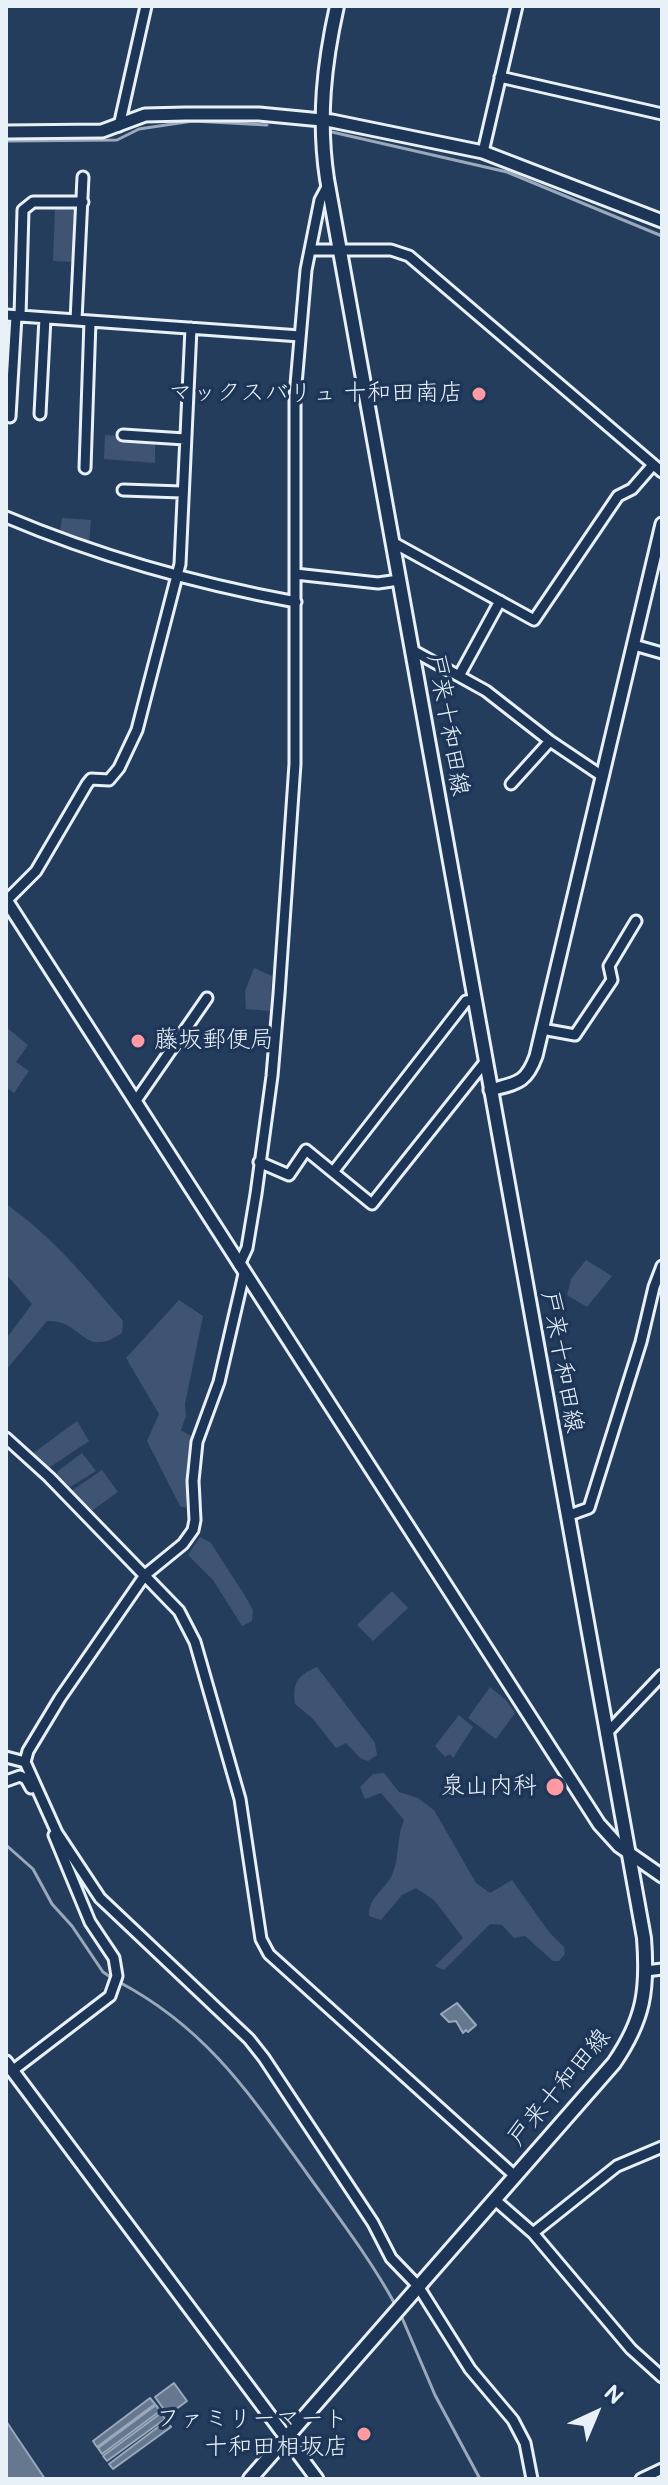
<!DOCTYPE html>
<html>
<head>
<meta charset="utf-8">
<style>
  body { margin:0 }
  #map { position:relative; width:668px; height:2485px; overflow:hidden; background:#253d5d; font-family:"Balsamiq Sans",sans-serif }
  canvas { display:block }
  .frame { position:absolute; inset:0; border:8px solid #e8f1f8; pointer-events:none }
  .north { position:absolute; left:556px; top:2373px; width:80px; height:80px; -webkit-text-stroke:6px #1d3557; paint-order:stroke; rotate:44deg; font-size:22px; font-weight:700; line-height:32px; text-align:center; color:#e8f1f8 }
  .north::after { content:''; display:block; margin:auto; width:28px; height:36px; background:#e8f1f8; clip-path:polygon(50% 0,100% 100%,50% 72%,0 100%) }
</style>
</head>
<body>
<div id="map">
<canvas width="668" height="2485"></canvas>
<div class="frame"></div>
<div class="north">N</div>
</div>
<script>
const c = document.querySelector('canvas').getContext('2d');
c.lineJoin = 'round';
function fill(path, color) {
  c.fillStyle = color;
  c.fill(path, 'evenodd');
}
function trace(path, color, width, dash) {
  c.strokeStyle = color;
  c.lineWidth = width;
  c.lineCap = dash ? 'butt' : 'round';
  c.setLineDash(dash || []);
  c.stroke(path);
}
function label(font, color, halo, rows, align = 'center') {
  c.font = font + ' "Balsamiq Sans","Klee One",sans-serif';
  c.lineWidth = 7;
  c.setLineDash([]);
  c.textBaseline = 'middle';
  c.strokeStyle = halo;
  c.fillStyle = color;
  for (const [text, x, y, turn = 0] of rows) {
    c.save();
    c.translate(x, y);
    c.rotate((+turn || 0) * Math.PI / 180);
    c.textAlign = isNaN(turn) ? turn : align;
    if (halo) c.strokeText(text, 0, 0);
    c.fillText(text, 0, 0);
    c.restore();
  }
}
fill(new Path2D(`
  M55,207H77L76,262L53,261Z
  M105,435L120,436L121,440L155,443V463L104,459Z
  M62,518L91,520L89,542L60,533Z
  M254,968L272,976L270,1011L246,1009L245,991Z
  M6,1027L28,1045L16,1062L29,1071L14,1093L6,1087Z
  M6,1204C52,1236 87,1279 123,1321L122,1333C82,1360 83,1319 47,1321L6,1370V1333L9,1335L32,1304L6,1274Z
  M586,1260L612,1276L587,1307L567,1295L571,1279Z
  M179,1300L203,1316L185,1404L186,1416L181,1430L192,1437L186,1508L180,1506L147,1441L159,1414L126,1358Z
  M77,1421L89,1441L47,1469L32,1454Z
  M82,1453L96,1471L67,1489L56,1477L58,1471Z
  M102,1470L118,1492L89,1513L70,1492Z
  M200,1537L211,1543L245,1596L253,1610L252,1621L242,1626L213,1580L188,1555Z
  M392,1591L408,1608L373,1641L357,1625Z
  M317,1667L375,1743L377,1755L368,1761L360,1758L346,1743L336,1748L313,1719L295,1704C292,1683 298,1675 317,1667Z
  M490,1687L506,1700L515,1713L496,1739L468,1718Z
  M459,1715L473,1727L453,1758L450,1754L445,1757L435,1746Z
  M384,1773L399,1792L418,1798L434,1810L476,1883L490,1893L512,1880L549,1932L564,1947L565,1954L559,1961H553L525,1936L514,1938L502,1925L490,1924L444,1970L435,1966L463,1938L434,1900L416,1888L402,1895L381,1920L369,1916C368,1899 383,1891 391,1877C400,1860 396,1838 404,1820L381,1793L365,1799L360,1787L373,1774Z`), '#3e5472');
const water = new Path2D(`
  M457,2003L476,2025L468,2032L466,2030L463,2033L456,2021L449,2022L441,2014Z
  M174,2383L187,2401L168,2415L155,2397Z
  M150,2398L155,2404L97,2447L93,2441Z
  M156,2405L160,2411L102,2454L98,2448Z
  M161,2413L165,2419L107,2461L103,2456Z
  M6,2421L45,2479H6Z
  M166,2421L171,2427L113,2469L109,2464Z`);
fill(water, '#657890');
trace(water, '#99a8ba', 2);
trace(new Path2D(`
  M332,132L507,172L662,236
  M6,141L117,140L139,129L193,121L267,125
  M6,1845L33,1869L52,1904L72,1926L103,1972L112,1978
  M119,1982C208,2029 251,2096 308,2175C339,2218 371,2260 396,2306
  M400,2313L435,2395L480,2479`), '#99a8ba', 3);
const minor = new Path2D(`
  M500,77L662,114
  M119,126L146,6
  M483,152L517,6
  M310,250H391L409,256L662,472
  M6,315L300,336
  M20,316L23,210L33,202H83
  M76,320L83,177
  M40,414L45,318
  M10,417L16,316
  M123,435L185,439
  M85,468L90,321
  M123,490L182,492
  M6,517C98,556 198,584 296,602
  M394,543L534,620L618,496L632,489L652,466
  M295,574L378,583L399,580
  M634,645L662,653
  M412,650L486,691L550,741L602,776
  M459,676L500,601
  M511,784L550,741
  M6,901L36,871L87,784L91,779L109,780L119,768L137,730L180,564L191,328
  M542,1029L575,1035L612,980L609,966L636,921
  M135,1102L207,998
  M259,1162L289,1175L306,1150L372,1204L485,1062
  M333,1172L466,1001L474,1000
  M239,1265L247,1248L256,1194L272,1076L279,994L295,764V396L306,270L320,200L328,185
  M244,1274L219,1382L197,1442L193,1481L195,1520L193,1530L183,1544L145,1575L60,1698L28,1751L25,1762L57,1833L100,1898L249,2039L264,2058L373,2223L391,2258L418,2286L470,2369L513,2420L525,2443L532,2479
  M6,1438L49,1477L179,1611L195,1642L240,1799L261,1939L269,1954L515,2176
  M567,1516L589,1508L641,1342L654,1287L662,1266
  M606,1734L662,1675
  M6,1757L25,1762
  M6,1781L20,1776L26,1779L31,1788
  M646,1971L662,1969
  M12,2071L110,1996L117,1976L114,1958L90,1922L54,1835
  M494,2199L533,2233L631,2349L662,2377
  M533,2233L617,2166L662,2147
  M641,2479L662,2469`);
const tertiary = new Path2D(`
  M6,132L102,131L145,115L186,114H259L332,121L483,152L662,221
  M6,900L599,1824L619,1846L662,1876
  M490,1090C516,1083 526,1084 536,1056L662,524
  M6,2062L317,2479`);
const secondary = new Path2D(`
  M250,2479L614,2063C644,2019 648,1990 644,1938L327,179C318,119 324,64 337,6`);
trace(minor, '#e8f1f8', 15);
trace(tertiary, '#e8f1f8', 17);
trace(secondary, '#e8f1f8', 18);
trace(minor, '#1d3557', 9);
trace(tertiary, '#1d3557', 11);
trace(secondary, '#1d3557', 12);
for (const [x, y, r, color] of [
  [479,394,8,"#ff9aa2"],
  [138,1041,8,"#ff9aa2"],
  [555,1787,10,"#ff9aa2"],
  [364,2434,8,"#ff9aa2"]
]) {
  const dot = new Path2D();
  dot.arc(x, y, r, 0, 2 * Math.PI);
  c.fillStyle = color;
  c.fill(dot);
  trace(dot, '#1d3557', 3);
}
label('24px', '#e8f1f8', '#1d3557', [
  ["マックスバリュ 十和田南店",463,394],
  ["藤坂郵便局",154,1041,"left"],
  ["泉山内科",537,1787],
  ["ファミリーマート",348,2420],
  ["十和田相坂店",348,2448]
], 'right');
label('24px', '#e8f1f8', '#1d3557', [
  ["戸来十和田線",447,725,80],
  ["戸来十和田線",561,1362,80],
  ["戸来十和田線",560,2088,-50]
]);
</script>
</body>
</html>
